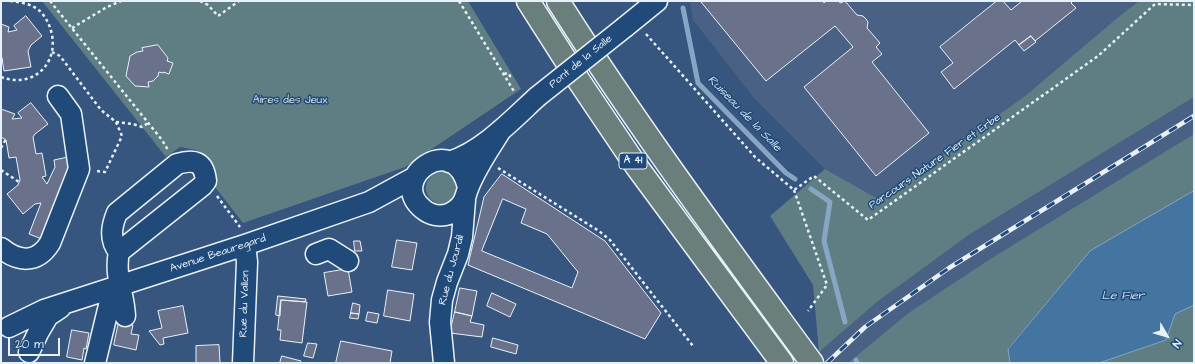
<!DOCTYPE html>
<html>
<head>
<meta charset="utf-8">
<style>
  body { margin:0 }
  #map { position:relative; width:1195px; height:364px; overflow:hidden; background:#36567f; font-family:"Architects Daughter",sans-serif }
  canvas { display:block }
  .frame { position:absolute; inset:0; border:2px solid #e8f1f8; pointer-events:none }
  .north { position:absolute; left:1147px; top:316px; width:40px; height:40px; -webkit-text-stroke:3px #1f4a7a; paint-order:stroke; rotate:128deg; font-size:11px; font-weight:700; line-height:16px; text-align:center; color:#e8f1f8 }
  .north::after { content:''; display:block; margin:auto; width:14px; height:18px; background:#e8f1f8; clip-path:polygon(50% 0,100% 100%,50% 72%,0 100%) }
  .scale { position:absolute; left:8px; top:338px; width:52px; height:18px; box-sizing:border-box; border:2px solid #e8f1f8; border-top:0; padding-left:5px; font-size:12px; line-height:14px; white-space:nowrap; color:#e8f1f8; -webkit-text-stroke:3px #1f4a7a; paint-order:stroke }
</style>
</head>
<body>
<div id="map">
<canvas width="1195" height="364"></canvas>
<div class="frame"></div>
<div class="north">N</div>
<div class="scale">20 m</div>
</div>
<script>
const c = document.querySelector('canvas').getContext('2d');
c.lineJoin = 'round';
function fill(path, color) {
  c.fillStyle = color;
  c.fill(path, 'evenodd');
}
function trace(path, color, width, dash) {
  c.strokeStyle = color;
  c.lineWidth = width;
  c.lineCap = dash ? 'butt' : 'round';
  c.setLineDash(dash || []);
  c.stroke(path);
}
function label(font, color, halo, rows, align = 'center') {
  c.font = font + ' "Architects Daughter",sans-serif';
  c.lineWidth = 3;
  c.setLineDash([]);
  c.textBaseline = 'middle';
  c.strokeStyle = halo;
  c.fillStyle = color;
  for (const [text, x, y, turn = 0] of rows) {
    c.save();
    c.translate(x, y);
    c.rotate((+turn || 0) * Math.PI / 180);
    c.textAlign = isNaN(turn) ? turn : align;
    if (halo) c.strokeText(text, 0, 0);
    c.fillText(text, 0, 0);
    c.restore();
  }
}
fill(new Path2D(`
  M690,1H1139L1116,19L1025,96L880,200L825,169L754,98L693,20Z
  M1194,97V134L990,259L907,314L848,363H827L819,352L877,302L970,234Z`), '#496185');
fill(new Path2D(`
  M42,1H468L521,89L405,167L243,223L212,183L204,156L196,150L180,147L166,157Z
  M1139,1H1194V97L970,234L877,302L819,352L813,285L770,216L825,169L880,200L1025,96L1116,19Z
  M1194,134V191L1090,251L1008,348L1010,363H848L907,314L990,259Z
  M426 188a16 16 0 1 1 32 0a16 16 0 1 1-32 0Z
  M1194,305V363H1099L1166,340L1175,314Z`), '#5e7e83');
const water = new Path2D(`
  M1194,191V305L1175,314L1166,340L1099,363H1010L1008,349L1090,251Z`);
fill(water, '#4474a0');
trace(water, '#86a6c3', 1);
trace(new Path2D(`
  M683,8L698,83L786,173L795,179
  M811,189L830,202L824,241L845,322
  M856,360L857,363`), '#86a6c3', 5);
const building = new Path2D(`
  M702,1H823L824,3L826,1H839L840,3L845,1L857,15L863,16L866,19L868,22L867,28L880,43L876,47L882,54L872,62L929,133L876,176L804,87L853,47L835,26L766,81L701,2Z
  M997,1H1003L1011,10L1022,1H1073L1071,3L1076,8L1035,41L1031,36L1019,45L1015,40L954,89L941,72L953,63L940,47Z
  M26,16L42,36L31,45L28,51L31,67L4,71L1,53V24L9,27L8,32L17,30L14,26Z
  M1031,36L1036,42L1024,51L1019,45Z
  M158,45L168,58L167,61L173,63L169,74L163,72V73L159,72L158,76L153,81L148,82L149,87L135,86L126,76L130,56L137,52L143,51L142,48Z
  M31,103L48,124L35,134L33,137L36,154L42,153L46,176L42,177L47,184L55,167L54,160L68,157L70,169L42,239L29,234L41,203L35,204L23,214L7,194L18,185L20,180L16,157L9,158L6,140L1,137V109L15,114L12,119L22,118L18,113Z
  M502,174L605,241L661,313L645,339L468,265L484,197Z
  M503,199L526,209L521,223L547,234L578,272L572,288L482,251Z
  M397,240L417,243L412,270L392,267Z
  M354,241H360L362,251H355Z
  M348,269L352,292L328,296L324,273Z
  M460,288L477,291L472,316L455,312Z
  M388,290L414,294L410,321L384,316Z
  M492,293L516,304L510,317L487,306Z
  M278,296L306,299L305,302L281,300L280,316L276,315Z
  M281,300L307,302L302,343L280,340L281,330H278Z
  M353,303L360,305L359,314L351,313Z
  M183,306L188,333L163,338L164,344L160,345L149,331L162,328L158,311Z
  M368,312L379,314L377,323L366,321Z
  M455,312L472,316L470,322L484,325L482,337L450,333Z
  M351,313L359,314L358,319L350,318Z
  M119,322L133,325L131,334L139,335L136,350L114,345Z
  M72,330L89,333L86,349L84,348L82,360L67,357Z
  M493,338L518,345L516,354L491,347Z
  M341,341L392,351L390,363H336Z
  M308,343L317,344L313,358L304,356Z
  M219,345L220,363H196V346Z
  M282,356L301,361L300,363H280Z`);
fill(building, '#6a728b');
trace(building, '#e8f1f8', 1);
const minor = new Path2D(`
  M625,27L657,1
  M449,162C482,152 512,120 537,97
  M468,187C454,129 386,179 423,209C430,215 440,217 449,214C453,212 458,209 461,205C466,199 466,192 469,186C477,166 490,148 501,130
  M1,248C18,262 37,264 50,243L79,169L71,114L58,96
  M119,252C109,240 111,227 117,213L177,164C194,159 204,161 206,181L202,186L119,252C114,276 124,293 125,316
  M316,254L329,249L348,261
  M9,327L44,310L245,245L369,202L415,177
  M29,352L38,333L48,316L60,308
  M95,363L113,289
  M243,363L247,262L245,245
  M444,363L440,322L442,300L447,282L458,254L462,237L465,200`);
const highway = new Path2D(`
  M528,1L579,81L637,167L782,363
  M558,1C637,126 725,244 812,363`);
trace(minor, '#e8f1f8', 23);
trace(highway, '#e8f1f8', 25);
trace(new Path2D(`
  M50,1L162,140L168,150
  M200,1L208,5L218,16L239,1
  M459,1L515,93
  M72,28L107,7L121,1
  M646,34L755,157L794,190L814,176L868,220L1098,56L1155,4L1194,5
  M52,52L60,56L101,110L116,122L122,136L105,172L96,171
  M1,60H3
  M504,74L508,73L510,76L507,79
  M1,77C36,90 63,59 49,25C46,18 41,10 34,7C27,3 18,2 10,1
  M116,122L133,124L142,127L148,123
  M1,148L6,139
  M498,168L599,231L610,240L693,346
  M1,170L19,182
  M794,190L827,285L808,311
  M217,196L240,227`), '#e8f1f8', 2.5, [3, 3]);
trace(minor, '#1f4a7a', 20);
trace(highway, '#6a7f7c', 22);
const rail = new Path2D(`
  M827,363L865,327L949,268L1194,116`);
trace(rail, '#e8f1f8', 4.5);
trace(rail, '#1f4a7a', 3, [9]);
const minorBridge = new Path2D(`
  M537,97L625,27`);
trace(minorBridge, '#e8f1f8', 23, []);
trace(minorBridge, '#1f4a7a', 20);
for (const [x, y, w] of [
  [633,161,28]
]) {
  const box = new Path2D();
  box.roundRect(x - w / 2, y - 8, w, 16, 3);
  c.fillStyle = '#1f4a7a';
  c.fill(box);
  trace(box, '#e8f1f8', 1);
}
label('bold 10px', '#e8f1f8', null, [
  ["A 41",633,161]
]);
label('11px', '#e8f1f8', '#1f4a7a', [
  ["Pont de la Salle",581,62,-39],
  ["Parcours Nature Fier et Erbe",935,162,-35],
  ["Avenue Beauregard",218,254,-18],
  ["Rue du Jourdil",452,270,-75],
  ["Rue du Vallon",245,304,-88]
]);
label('11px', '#d3e0e6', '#1f4a7a', [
  ["Aires des Jeux",290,101]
]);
label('italic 12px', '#cfdeeb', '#1f4a7a', [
  ["Ruiseau de la Salle",744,114,46],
  ["Le Fier",1123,296]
]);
</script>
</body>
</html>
